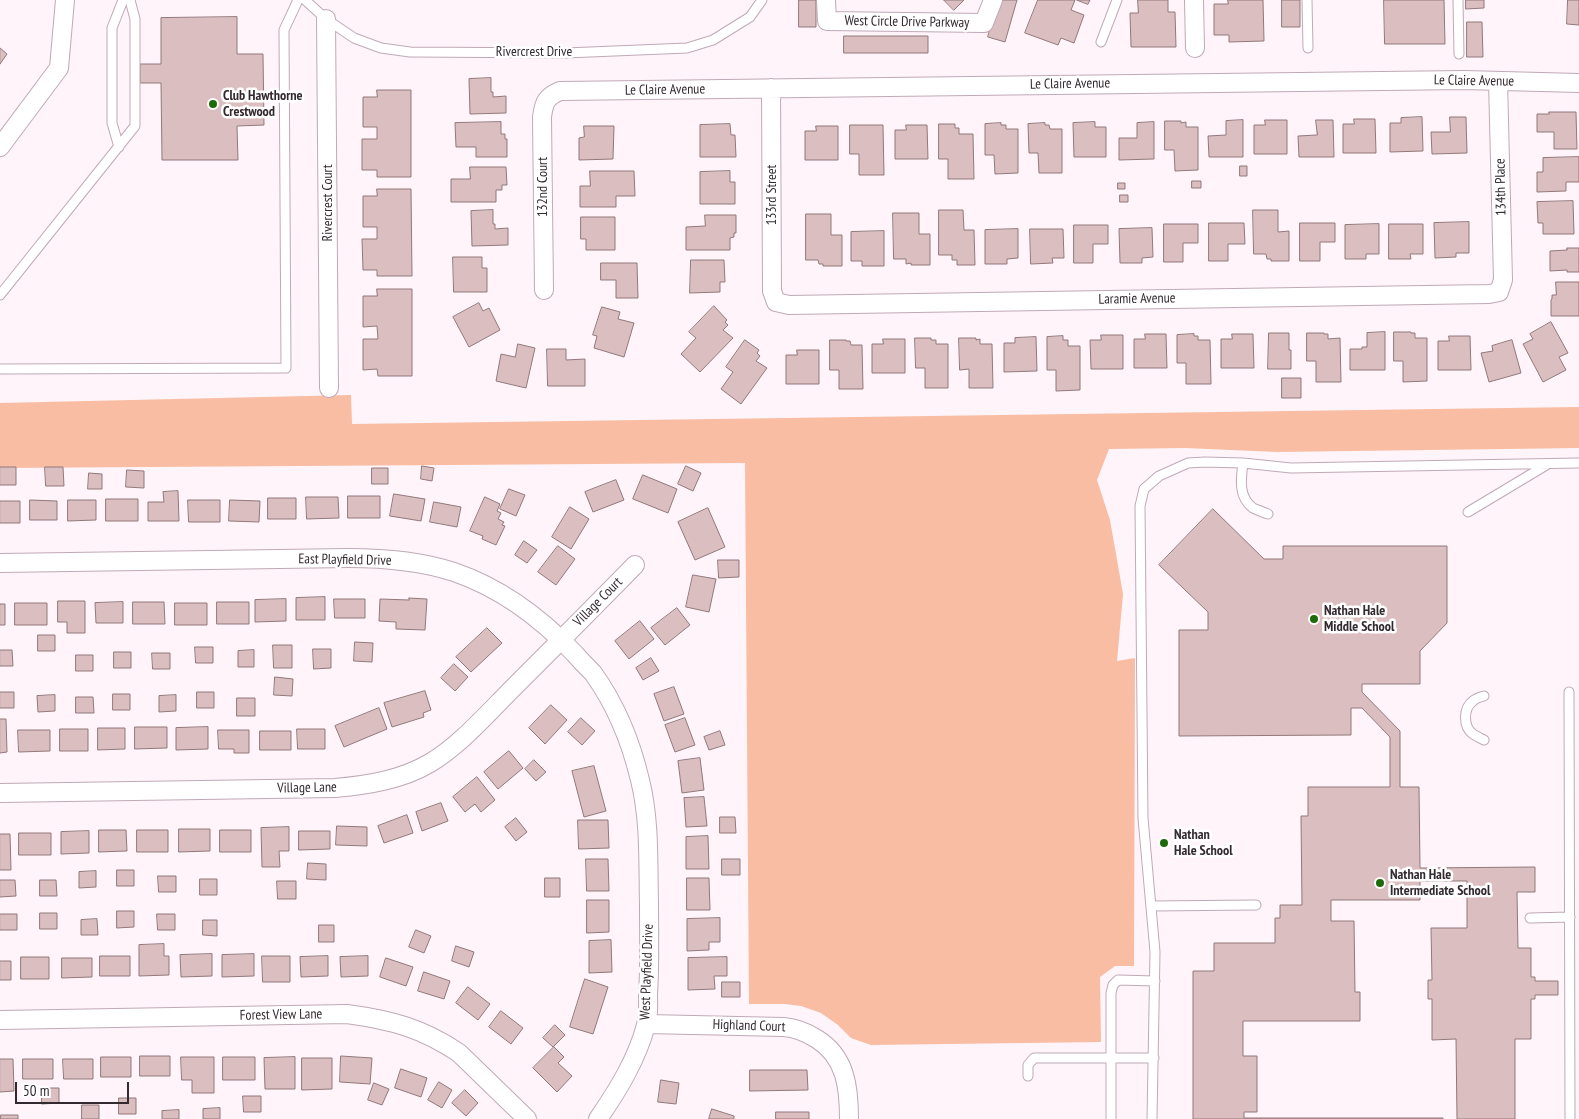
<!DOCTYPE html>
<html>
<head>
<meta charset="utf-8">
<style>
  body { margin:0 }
  #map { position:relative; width:1579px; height:1119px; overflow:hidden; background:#fef4fa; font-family:"PT Sans Narrow",sans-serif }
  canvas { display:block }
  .scale { position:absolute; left:15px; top:1082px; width:114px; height:22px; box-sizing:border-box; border:2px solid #332a30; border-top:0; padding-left:6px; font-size:15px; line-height:18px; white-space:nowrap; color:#332a30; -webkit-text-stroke:4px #fff; paint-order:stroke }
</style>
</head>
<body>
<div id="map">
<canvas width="1579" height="1119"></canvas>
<div class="scale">50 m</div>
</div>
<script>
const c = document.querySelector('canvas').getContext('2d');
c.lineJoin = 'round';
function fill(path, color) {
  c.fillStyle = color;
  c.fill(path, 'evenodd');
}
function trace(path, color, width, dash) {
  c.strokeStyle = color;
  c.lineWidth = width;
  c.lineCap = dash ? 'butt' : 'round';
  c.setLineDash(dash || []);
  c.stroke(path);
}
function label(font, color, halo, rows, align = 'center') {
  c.font = font + ' "PT Sans Narrow",sans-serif';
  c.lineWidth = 5;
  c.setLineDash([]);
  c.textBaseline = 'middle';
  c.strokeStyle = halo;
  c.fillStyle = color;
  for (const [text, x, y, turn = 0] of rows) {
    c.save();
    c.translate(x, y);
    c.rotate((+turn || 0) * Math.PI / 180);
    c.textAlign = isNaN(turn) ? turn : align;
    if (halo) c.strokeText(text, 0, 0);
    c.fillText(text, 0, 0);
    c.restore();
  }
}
fill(new Path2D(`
  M351,395L352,424L1579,407V448L1277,452L1185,448L1109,449L1097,480L1110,520L1123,594L1117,661L1135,658L1134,966H1115L1100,977L1101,1042L871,1045L851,1038L838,1025L821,1013L801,1006L785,1004H749L745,463L0,468V403Z`), '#f8bda2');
const building = new Path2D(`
  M799,0H816V27H799Z
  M944,0H964L954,10Z
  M999,0H1017L1005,42L988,37Z
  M1038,0H1075L1071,10L1084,15L1074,43L1061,38L1058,45L1025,33Z
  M1077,0H1090L1088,4Z
  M1138,0H1168V12H1175L1176,47H1131L1130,13H1138Z
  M1228,0H1263L1264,41L1229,42V35H1214V4H1228Z
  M1282,0H1300V27H1282Z
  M1384,0H1444L1445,44H1385Z
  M1466,0H1484V8L1466,9Z
  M1568,0H1579V25L1567,24Z
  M237,17V54H263L264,125L237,126L238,160H162L161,83H140V64H161V18Z
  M1467,22H1482L1483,57H1467Z
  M844,36H928V53H844Z
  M0,48L7,54L0,64Z
  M491,78V92H493V97L506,96V113L470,114L469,79Z
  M377,90H411V177H377V170H362V139H377V127H363V97H377Z
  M1549,112H1576L1577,149H1554V132H1537V114H1549Z
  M1422,117L1423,151L1390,152V123H1401V118Z
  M1450,117H1466L1467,153L1432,154L1431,132H1450Z
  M1354,119H1375L1376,153H1343V124H1354Z
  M1243,120V157H1209L1208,136L1226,135V121Z
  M1265,120H1287V154H1254V125H1265Z
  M1316,120H1333L1334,157H1299L1298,136L1317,135Z
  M1165,121H1181V123L1186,122V127H1198V170L1175,171L1174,150H1165Z
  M501,122V134H505V139H507V157H476V147H456L455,123Z
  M1095,122V127H1106V157H1074L1073,123Z
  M1154,122V159L1119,160V138H1137V123Z
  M1001,123V125H1006V129H1018V173L995,174L994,155H985V124Z
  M1045,123V125H1049L1050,129H1062V173H1039L1038,153H1029L1028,124Z
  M730,124L731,135H735L736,157H700V125Z
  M939,124H955V128H959V134H973L974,179H948V159H939Z
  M850,125H883L884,175H859V154H850Z
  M906,125H927L928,159H895V130H906Z
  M584,126H614L613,159L579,160V138L584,137Z
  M816,126H838V160H805V131H816Z
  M1579,157V182H1566V191L1537,192V172H1543V158Z
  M1240,166H1247V176H1240Z
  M470,167H506L507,185H502V190H496V202H451V179H470Z
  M590,171H634L635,196H616V207H580V186H590Z
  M730,171V182H735V204H700V172Z
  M1192,181H1201V188H1192Z
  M1118,183H1125V189H1118Z
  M377,189H411L412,276H377V270H363L362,239H377V227H363V196H377Z
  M1120,195H1128V202H1120Z
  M1573,201L1574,234H1543V223H1538L1537,202Z
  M493,210V224H495V229L508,228V245L472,246L471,211Z
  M939,210H963L964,230H974L975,265H957V260H952V255H939Z
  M1253,210H1278V232L1289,231V261H1271V259H1267L1266,254H1254Z
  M893,213H919V234H930V265H911V263L906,264V259H894Z
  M806,214H831V235H842V266H823V264H819L818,260H806Z
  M705,215H736V233H734V237L730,238V250H686V227L705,226Z
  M581,217H615V250H586V239H581Z
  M1469,222V253H1456V257L1435,258L1434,223Z
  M1209,223H1244L1245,244H1228V261H1209Z
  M1300,223H1335V242H1320V261H1300Z
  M1164,224H1198V243H1183V262H1164Z
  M1379,224V254H1366V259H1345V225Z
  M1389,224H1423V254H1410L1411,259H1389Z
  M1074,225H1108V244H1093V263H1074Z
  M1152,228L1153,257L1142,258V263H1120L1119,229Z
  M1018,229V258L1007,259V264H985V230Z
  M1030,229H1063L1064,258H1052L1053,263L1031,264Z
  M884,231V266H862V261H851V232Z
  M1567,248H1579V272H1567V270L1550,271V251L1567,250Z
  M453,257H482V268H487V292H454Z
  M691,260H724L725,282H720V292L690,293Z
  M601,263H637L638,298H616V280H601Z
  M1556,282H1579V316H1551V300L1552,299V295H1556Z
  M377,289H412V376H378L377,369L363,370V339H378L377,326L363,327V296H377Z
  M479,303L483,311L489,308L500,330L469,347L453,317Z
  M714,306L727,320L725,322L728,325L723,330L733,338L700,372L681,354L696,338L689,332Z
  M602,307L620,312L618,319L634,323L624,357L594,348L597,336L593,335Z
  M1551,322L1568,353L1559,357L1566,370L1543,382L1523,344L1533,339L1530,334Z
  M1385,332V370H1350V349H1362V347H1367V333Z
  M1394,332H1411V333H1415V338H1427V381L1403,382V361H1394Z
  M1269,333H1289V350H1291V369H1268Z
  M1307,333H1324V334H1328V339L1340,338L1341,382H1316V361H1307Z
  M1145,334H1166L1167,368H1134V339H1145Z
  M1194,334V336H1198V340H1210L1211,384H1186V363H1177V335Z
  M1232,334H1253L1254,368H1221V339H1232Z
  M1101,335H1123V369H1091L1090,340H1101Z
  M1063,336V340H1068V346H1080V390L1056,391V370H1047V337Z
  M1449,336H1470L1471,370H1438V341H1449Z
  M1036,337L1037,371L1004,372V343H1015V338Z
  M915,338H931V340H936V344H948V388H925V368H916Z
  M959,338H976V340L980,339V344H992L993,388H969V369L960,370Z
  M883,339H905V373H872V344H883Z
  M745,340L759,350L757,353L760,356L756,361L767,368L741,404L721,389L733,372L726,367Z
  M830,340H846V341H850L851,345H862L863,389H839V370H830Z
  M1512,340L1521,373L1489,382L1481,353L1493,351L1492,346Z
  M518,344L535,348L526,388L496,381L501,354L515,357Z
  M547,349H566V360L585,359V386H548Z
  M797,350H819V384H786V355H797Z
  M1282,378H1301V398H1282Z
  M422,466L434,468L432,481L421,479Z
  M686,466L701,473L693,491L678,484Z
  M0,467H16V485H0Z
  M45,467H63L64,486H46Z
  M372,468H388V484H372Z
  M127,470L144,471V488L126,487Z
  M89,473L102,474V489H88Z
  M643,475L677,489L668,513L633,499Z
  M616,480L624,500L593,512L585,492Z
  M509,489L525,495L516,516L500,509Z
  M178,491L179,521H148V502H164L163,492Z
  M394,494L425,499L421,521L390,516Z
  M348,496H380V518H348Z
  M306,497H338L339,518L307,519Z
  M485,497L500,504L497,511L501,513L498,519L504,522L502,525L505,526L496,545L482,539L483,536L470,531Z
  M268,498H296V519H268Z
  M106,499H138V521H106Z
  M30,500L57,501V520H30Z
  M68,500H96V520L68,521Z
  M188,500H220V522H189Z
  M230,500L260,501L259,522L229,521Z
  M0,501H20V523H0Z
  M434,502L461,507L457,527L430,522Z
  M570,507L589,519L571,549L552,537Z
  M708,508L725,547L695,560L678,522Z
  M1213,509L1264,559H1283V546H1447V623L1420,651V684H1362V692L1400,731V787H1419L1420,868L1535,867V892H1517L1518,948H1531V977H1535V981H1558V995H1535V999H1531V1039H1515V1119H1457L1456,1039L1432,1040V999H1428V980H1432L1431,928H1467V881H1420V900H1331V921H1354L1355,992H1360V1021H1243V1056H1257V1112H1244V1118H1443V1119H1193V971H1214V943H1275V918H1280V905H1302L1301,816H1308V787H1390V737L1362,708H1351V735L1179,736V630H1208V612L1159,565Z
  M524,541L537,550L527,563L515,555Z
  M558,546L575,559L556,585L538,572Z
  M718,560H739V577L719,578Z
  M693,575L716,579L709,612L686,607Z
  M325,597V620H296V598Z
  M409,598L427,599L425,630L396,629V622L379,621L380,599L409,600Z
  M286,599V621L255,622V600Z
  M334,599H365V618H335Z
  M58,601H85V633H67V622H58Z
  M123,602V623H96L95,603Z
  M133,602H164L165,624H133Z
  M217,602H249V624H217Z
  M15,603H47V625H15Z
  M175,603H207V625H175Z
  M0,604H5V625H0Z
  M677,608L690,625L665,645L651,628Z
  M640,621L654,639L629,659L615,641Z
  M487,628L502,643L471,672L456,657Z
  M38,635H55V651H38Z
  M355,642L373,643L372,662L354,661Z
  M273,645H292V668H274Z
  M195,647H213V663H196Z
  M313,649H331V668L314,669Z
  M0,650H12L13,666H0Z
  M254,650V667H238V651Z
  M114,652H131V668H114Z
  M152,653H170V669H153Z
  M76,655H93V671H76Z
  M651,658L659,671L643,680L636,668Z
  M454,664L468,677L455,691L441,678Z
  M275,677L293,679L292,696L274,695Z
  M674,687L684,714L664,721L654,694Z
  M425,691L431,710L423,713L424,717L392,727L384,703Z
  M0,692H14V708H0Z
  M197,692H214V708H197Z
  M113,694H130V710H113Z
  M55,695V711L38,712L37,696Z
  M176,695V711L159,712V696Z
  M76,697H93L94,713H76Z
  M237,698H255V716H237Z
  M551,705L567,720L545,744L529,728Z
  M379,708L387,729L344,747L335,726Z
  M581,718L595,731L582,745L568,732Z
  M685,718L695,745L675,752L665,725Z
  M0,719H6L7,752L0,753Z
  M135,727H167V748L135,749Z
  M208,727V749L176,750V728Z
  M98,728H125V749L98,750Z
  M60,729H88V751H60Z
  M297,729H325V749H298Z
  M18,730H50V751L19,752Z
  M218,730H249V753H234V749H219Z
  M260,731H291V750H260Z
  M720,731L725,745L709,750L704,737Z
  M509,751L523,768L498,789L484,772Z
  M700,758L704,790L682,793L678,761Z
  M534,760L546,772L536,781L525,769Z
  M594,766L606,811L584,817L572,771Z
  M477,777L495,800L481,812L475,804L465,812L453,797Z
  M704,797L707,826L686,827L684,798Z
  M441,803L448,821L422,831L416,812Z
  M407,815L413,833L384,843L378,826Z
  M720,817H735L736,833H720Z
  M516,818L527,832L516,841L505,827Z
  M578,820H608L609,848L579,849Z
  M337,826L367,827V846L336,845Z
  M289,827V851H279L280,867H262L261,828Z
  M179,829H210V851L179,852Z
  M99,830H126L127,851L99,852Z
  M137,830H168V852H137Z
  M220,830H251V852H220Z
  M89,831V853L61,854V832Z
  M299,831H330V849L299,850Z
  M19,833H51V855H19Z
  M0,834H10L11,870H0Z
  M708,836L709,869H686V837Z
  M586,859H608L609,891H587Z
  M722,859H740V875H722Z
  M308,863L326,864V880L307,879Z
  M117,870H134V886H117Z
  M96,871V887L79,888V872Z
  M158,876H176V892H159Z
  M545,878H560V897H545Z
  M687,878H709L710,910H687Z
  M200,879H217V895H200Z
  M0,880H15L16,896L0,897Z
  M40,880H56L57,896H40Z
  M277,881H296V899H278Z
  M587,900H609V932L587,933Z
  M117,911H134V927L117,928Z
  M40,913H57V929H40Z
  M0,914H17V930H0Z
  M157,914H175V930H158Z
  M720,918V942H709V950L687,951V919Z
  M97,919L98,935H81V920Z
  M203,920H217V936L203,935Z
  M319,925H334V942H319Z
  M416,930L431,936L424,953L409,947Z
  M611,940L612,972L589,973V941Z
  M164,944V956H169V975L139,976V945Z
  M456,946L474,952L469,967L452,961Z
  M212,954V976L181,977L180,955Z
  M254,954V976L222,977V955Z
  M100,956H130V976H100Z
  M262,956H290V982H263Z
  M328,956V976L301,977L300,957Z
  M368,956V976L341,977L340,957Z
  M21,957H49V979H21Z
  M727,957V976H714L715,989L688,990V958Z
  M62,958H92V977L62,978Z
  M386,958L413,967L406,986L380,977Z
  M0,961H11V980H0Z
  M424,972L450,981L444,999L418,991Z
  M585,979L608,987L593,1034L570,1027Z
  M722,982H740V997H722Z
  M468,987L490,1004L478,1020L456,1003Z
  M501,1011L523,1028L511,1044L489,1027Z
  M555,1025L565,1035L553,1047L543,1038Z
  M554,1047L564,1057L558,1063L572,1076L557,1092L533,1068Z
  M140,1056H170V1076H140Z
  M341,1056L372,1058L370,1084L340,1082Z
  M101,1057H131V1077H101Z
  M181,1057H214V1093H192V1080H182Z
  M223,1057H255V1080H223Z
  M295,1057V1089H265L264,1058Z
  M302,1058H332V1089L302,1090Z
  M0,1059H13L14,1091L0,1092Z
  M23,1059H53V1079H23Z
  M63,1059H93V1079H64Z
  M401,1069L427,1078L421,1097L395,1088Z
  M750,1070H807L808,1090L750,1091Z
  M661,1080L679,1083L676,1104L658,1102Z
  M439,1082L452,1090L442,1108L428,1100Z
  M374,1083L389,1089L382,1105L368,1100Z
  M42,1088H59V1103L42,1104Z
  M465,1090L478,1103L466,1116L452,1103Z
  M243,1096H261V1112H244Z
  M119,1098H136V1114H119Z
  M82,1105H99V1119H82Z
  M220,1108V1119H203V1109Z
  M712,1109L734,1116V1119H709Z
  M179,1110V1119H162V1111Z
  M776,1112H809V1119H776Z
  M1,1115H18V1119H1Z`);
fill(building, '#dabec0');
trace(building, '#92787a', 1);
const lane = new Path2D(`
  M305,0L326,19L354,38L381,48L410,52L566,53L687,48L713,40L750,17L762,0
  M1307,0L1308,48
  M1458,0L1459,54
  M1101,42L1117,0
  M119,147L112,123V28L123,0
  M0,295L135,126V19L130,0
  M0,369L286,368L284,30L298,0
  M1243,463C1241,479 1238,497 1253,508C1257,510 1263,512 1268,514
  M1468,512L1548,464
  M1569,692L1570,1119
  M1484,740C1480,738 1476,736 1473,734C1463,727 1463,708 1473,701C1475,699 1480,697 1484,696
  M1151,906L1256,905
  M1530,918L1570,917
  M1028,1076V1065L1034,1058H1154
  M1111,1119V993L1113,985L1118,980L1155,981
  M1152,1119L1155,952L1143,818L1140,506L1144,489L1159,476L1188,463L1205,462L1243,463L1291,468L1579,463`);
const street = new Path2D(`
  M826,0L827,21L984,23L993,0
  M1194,0L1195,48
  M326,19L329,388
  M771,88L772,291L776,302L789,305L1489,294L1499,292L1503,280L1498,81
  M0,147L59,68L65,0
  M544,290L542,117C544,102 546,97 560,91L1464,80L1579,83
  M0,563L349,558C384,558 420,561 454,572C501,588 541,618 575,654C580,660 587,667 593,673C616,705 631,742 640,780C650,820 648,863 649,904C649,934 650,965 648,995C648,1004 649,1016 646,1025C637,1059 618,1090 598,1119
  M0,793L335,788C368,785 401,780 430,763C459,746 487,714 512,689C553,648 594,607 635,565
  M0,1020L347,1014C391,1020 422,1028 459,1053L527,1119
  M647,1024L784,1027C796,1028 806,1032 817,1039C846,1057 849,1088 849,1119`);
trace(lane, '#c0a9b7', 11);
trace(street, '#c0a9b7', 20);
trace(lane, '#fff', 9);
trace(street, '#fff', 18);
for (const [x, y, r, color] of [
  [213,104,5,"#1d6a0a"],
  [1314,619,5,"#1d6a0a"],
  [1164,843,5,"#1d6a0a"],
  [1380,883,5,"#1d6a0a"]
]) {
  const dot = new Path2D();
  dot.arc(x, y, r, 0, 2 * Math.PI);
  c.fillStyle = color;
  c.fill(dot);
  trace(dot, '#fff', 2);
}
label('14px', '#332a30', '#fff', [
  ["West Circle Drive Parkway",907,22,1],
  ["Rivercrest Drive",534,52],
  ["Le Claire Avenue",1474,81,1],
  ["Le Claire Avenue",1070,84,-1],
  ["Le Claire Avenue",665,90,-1],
  ["132nd Court",543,187,-90],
  ["134th Place",1501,187,-91],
  ["133rd Street",772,195,-90],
  ["Rivercrest Court",328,203,-90],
  ["Laramie Avenue",1137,299,-1],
  ["East Playfield Drive",345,560,1],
  ["Village Court",598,602,-45],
  ["Village Lane",307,788,-1],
  ["West Playfield Drive",647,972,-88],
  ["Forest View Lane",281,1015,-1],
  ["Highland Court",749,1026,2]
]);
label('bold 14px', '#332a30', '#fff', [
  ["Club Hawthorne",223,96],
  ["Crestwood",223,112],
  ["Nathan Hale",1324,611],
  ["Middle School",1324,627],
  ["Nathan",1174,835],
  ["Hale School",1174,851],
  ["Nathan Hale",1390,875],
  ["Intermediate School",1390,891]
], 'left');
</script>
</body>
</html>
